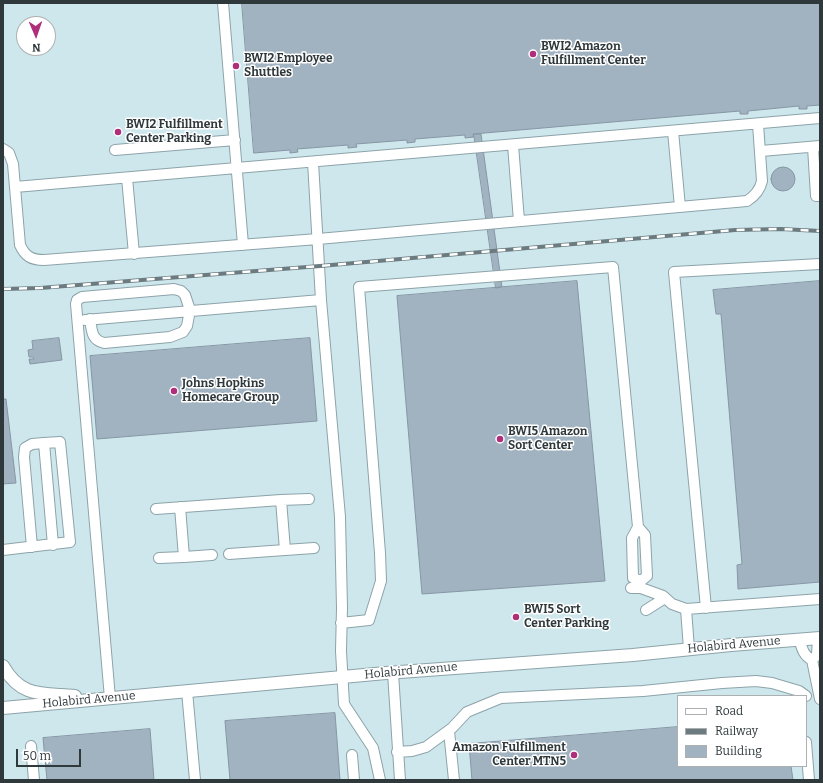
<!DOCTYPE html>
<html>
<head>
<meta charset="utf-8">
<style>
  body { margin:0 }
  #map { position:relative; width:823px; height:783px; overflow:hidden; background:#cee7ed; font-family:Bitter,serif }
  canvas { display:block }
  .frame { position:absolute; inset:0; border:4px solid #2f393c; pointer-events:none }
  .legend { position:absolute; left:677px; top:695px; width:130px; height:72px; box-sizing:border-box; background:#fff; border:1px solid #acb0b1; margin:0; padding:5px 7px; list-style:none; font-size:12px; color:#2f393c }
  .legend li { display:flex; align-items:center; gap:8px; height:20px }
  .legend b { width:20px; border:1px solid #acb0b1 }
  .north { position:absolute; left:16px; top:16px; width:40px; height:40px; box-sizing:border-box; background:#fff; border:1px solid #acb0b1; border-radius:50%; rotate:178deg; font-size:11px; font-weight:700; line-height:16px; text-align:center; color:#2f393c }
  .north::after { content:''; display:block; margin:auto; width:14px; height:18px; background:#ae2e7b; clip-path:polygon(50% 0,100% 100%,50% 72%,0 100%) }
  .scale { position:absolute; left:16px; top:749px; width:65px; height:18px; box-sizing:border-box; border:2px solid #2f393c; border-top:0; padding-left:5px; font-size:12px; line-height:14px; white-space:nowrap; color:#2f393c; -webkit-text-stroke:3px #fff; paint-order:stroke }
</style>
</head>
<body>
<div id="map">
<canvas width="823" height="783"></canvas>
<div class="frame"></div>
<ul class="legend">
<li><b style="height:5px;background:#fff"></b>Road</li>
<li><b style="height:5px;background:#6b7b7f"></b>Railway</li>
<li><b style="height:11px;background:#a1b2c0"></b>Building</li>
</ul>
<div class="north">N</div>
<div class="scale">50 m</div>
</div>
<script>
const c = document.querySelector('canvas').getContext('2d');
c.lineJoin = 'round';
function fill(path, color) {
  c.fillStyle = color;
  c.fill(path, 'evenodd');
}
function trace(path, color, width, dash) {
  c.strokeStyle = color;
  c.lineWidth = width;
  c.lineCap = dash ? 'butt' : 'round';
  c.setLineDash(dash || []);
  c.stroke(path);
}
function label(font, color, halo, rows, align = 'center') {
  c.font = font + ' Bitter,serif';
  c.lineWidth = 3;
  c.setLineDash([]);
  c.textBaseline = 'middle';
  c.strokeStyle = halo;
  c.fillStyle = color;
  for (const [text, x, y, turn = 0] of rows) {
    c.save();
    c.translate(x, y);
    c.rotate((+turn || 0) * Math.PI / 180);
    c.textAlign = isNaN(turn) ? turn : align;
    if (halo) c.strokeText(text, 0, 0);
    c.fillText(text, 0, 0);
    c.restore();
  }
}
const building = new Path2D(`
  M242,3H820V105L807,106V109H799V106L748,111V114H740V111L473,134L474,137L465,138V135L415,139V142L407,143V140L356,144L357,147L348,148V145L297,149L298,152L290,153V150L254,153Z
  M474,134H481L502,287L496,288Z
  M771 179a12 12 0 1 1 24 0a12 12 0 1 1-24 0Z
  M577,281L605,581L422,594L397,296Z
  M820,281V582L738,589L737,565L742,564L721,314H716L713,290Z
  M59,338L62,360L30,364L29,359H34L33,357H29L28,350L33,349L32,341Z
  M310,338L317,421L97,439L90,356Z
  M3,399H6L16,483L3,484Z
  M335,713L340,780H230L225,721Z
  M678,727V766H791L793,780H472L469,744Z
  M150,729L154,780H47L43,738Z`);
fill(building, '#a1b2c0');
trace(building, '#8696a4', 1);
const minor = new Path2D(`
  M223,3L243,245
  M673,131L680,207
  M513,145L519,221
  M813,147L816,196H820
  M3,149L9,153L13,164L20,245C25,256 31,260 44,260L318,239L747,201C755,196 760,190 762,181L758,124
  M115,150L235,140
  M761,151L820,146
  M313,162L321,300L340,517L342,608L341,651L344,704L373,748L380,780
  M127,178L134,254
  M15,187L820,118
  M90,319C92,330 91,340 104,343L170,337L183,332L187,326L190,310L185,295L181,291L174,289L82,297L77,300L76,304L110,698
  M85,320L321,300
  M281,500L309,499
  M180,507L184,557L212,555
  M156,509L281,500L285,550L229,554
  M638,527L645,535L647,576L641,581
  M32,547L24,457L25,448L32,444L44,443L53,545
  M3,550L70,542L60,442L44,443
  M285,550L314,548
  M159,558L184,557
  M631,588H641L663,596L672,604L686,609
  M706,608L674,272L820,264
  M646,610L665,598
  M341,623L369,620L381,581L380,553L359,287L613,267L638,527L632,538L633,578L641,581
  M799,639C802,648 803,655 812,660L817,655L818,638
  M689,649L686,609L820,599
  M812,660L820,699
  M393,673L400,780
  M187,691L195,780
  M449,731L454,780
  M806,742L809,780
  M31,746L34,780
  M397,752L412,751L426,747L452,728L467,712L501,698L643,691L722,683L756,681L772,683L799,691L806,696
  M352,755L354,780`);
const major = new Path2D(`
  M3,666C21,698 42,693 75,696
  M3,708L386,673L633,655L731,645L820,638`);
trace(minor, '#8ca3a9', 12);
trace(major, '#8ca3a9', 14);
trace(minor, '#fff', 10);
trace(major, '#fff', 12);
const rail = new Path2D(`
  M3,289L40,288L320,266L735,230L781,229L820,231`);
trace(rail, '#6b7b7f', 4);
trace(rail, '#fff', 2.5, [8]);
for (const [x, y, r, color] of [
  [533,54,4,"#ae2e7b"],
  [236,66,4,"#ae2e7b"],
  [118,132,4,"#ae2e7b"],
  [174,391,4,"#ae2e7b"],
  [500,439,4,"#ae2e7b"],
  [516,617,4,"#ae2e7b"],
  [574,755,4,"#ae2e7b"]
]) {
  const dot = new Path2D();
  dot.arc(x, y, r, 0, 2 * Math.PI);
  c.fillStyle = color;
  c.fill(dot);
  trace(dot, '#fff', 1.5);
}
label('bold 12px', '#2f393c', '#fff', [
  ["BWI2 Amazon",541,47],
  ["Fulfillment Center",541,61],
  ["BWI2 Employee",244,59],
  ["Shuttles",244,73],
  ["BWI2 Fulfillment",126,125],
  ["Center Parking",126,139],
  ["Johns Hopkins",182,384],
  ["Homecare Group",182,398],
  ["BWI5 Amazon",508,432],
  ["Sort Center",508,446],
  ["BWI5 Sort",524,610],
  ["Center Parking",524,624],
  ["Amazon Fulfillment",566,748,"right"],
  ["Center MTN5",566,762,"right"]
], 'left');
label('12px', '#2f393c', '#fff', [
  ["Holabird Avenue",734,645,-5],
  ["Holabird Avenue",411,671,-5],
  ["Holabird Avenue",89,700,-5]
]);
</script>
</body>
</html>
